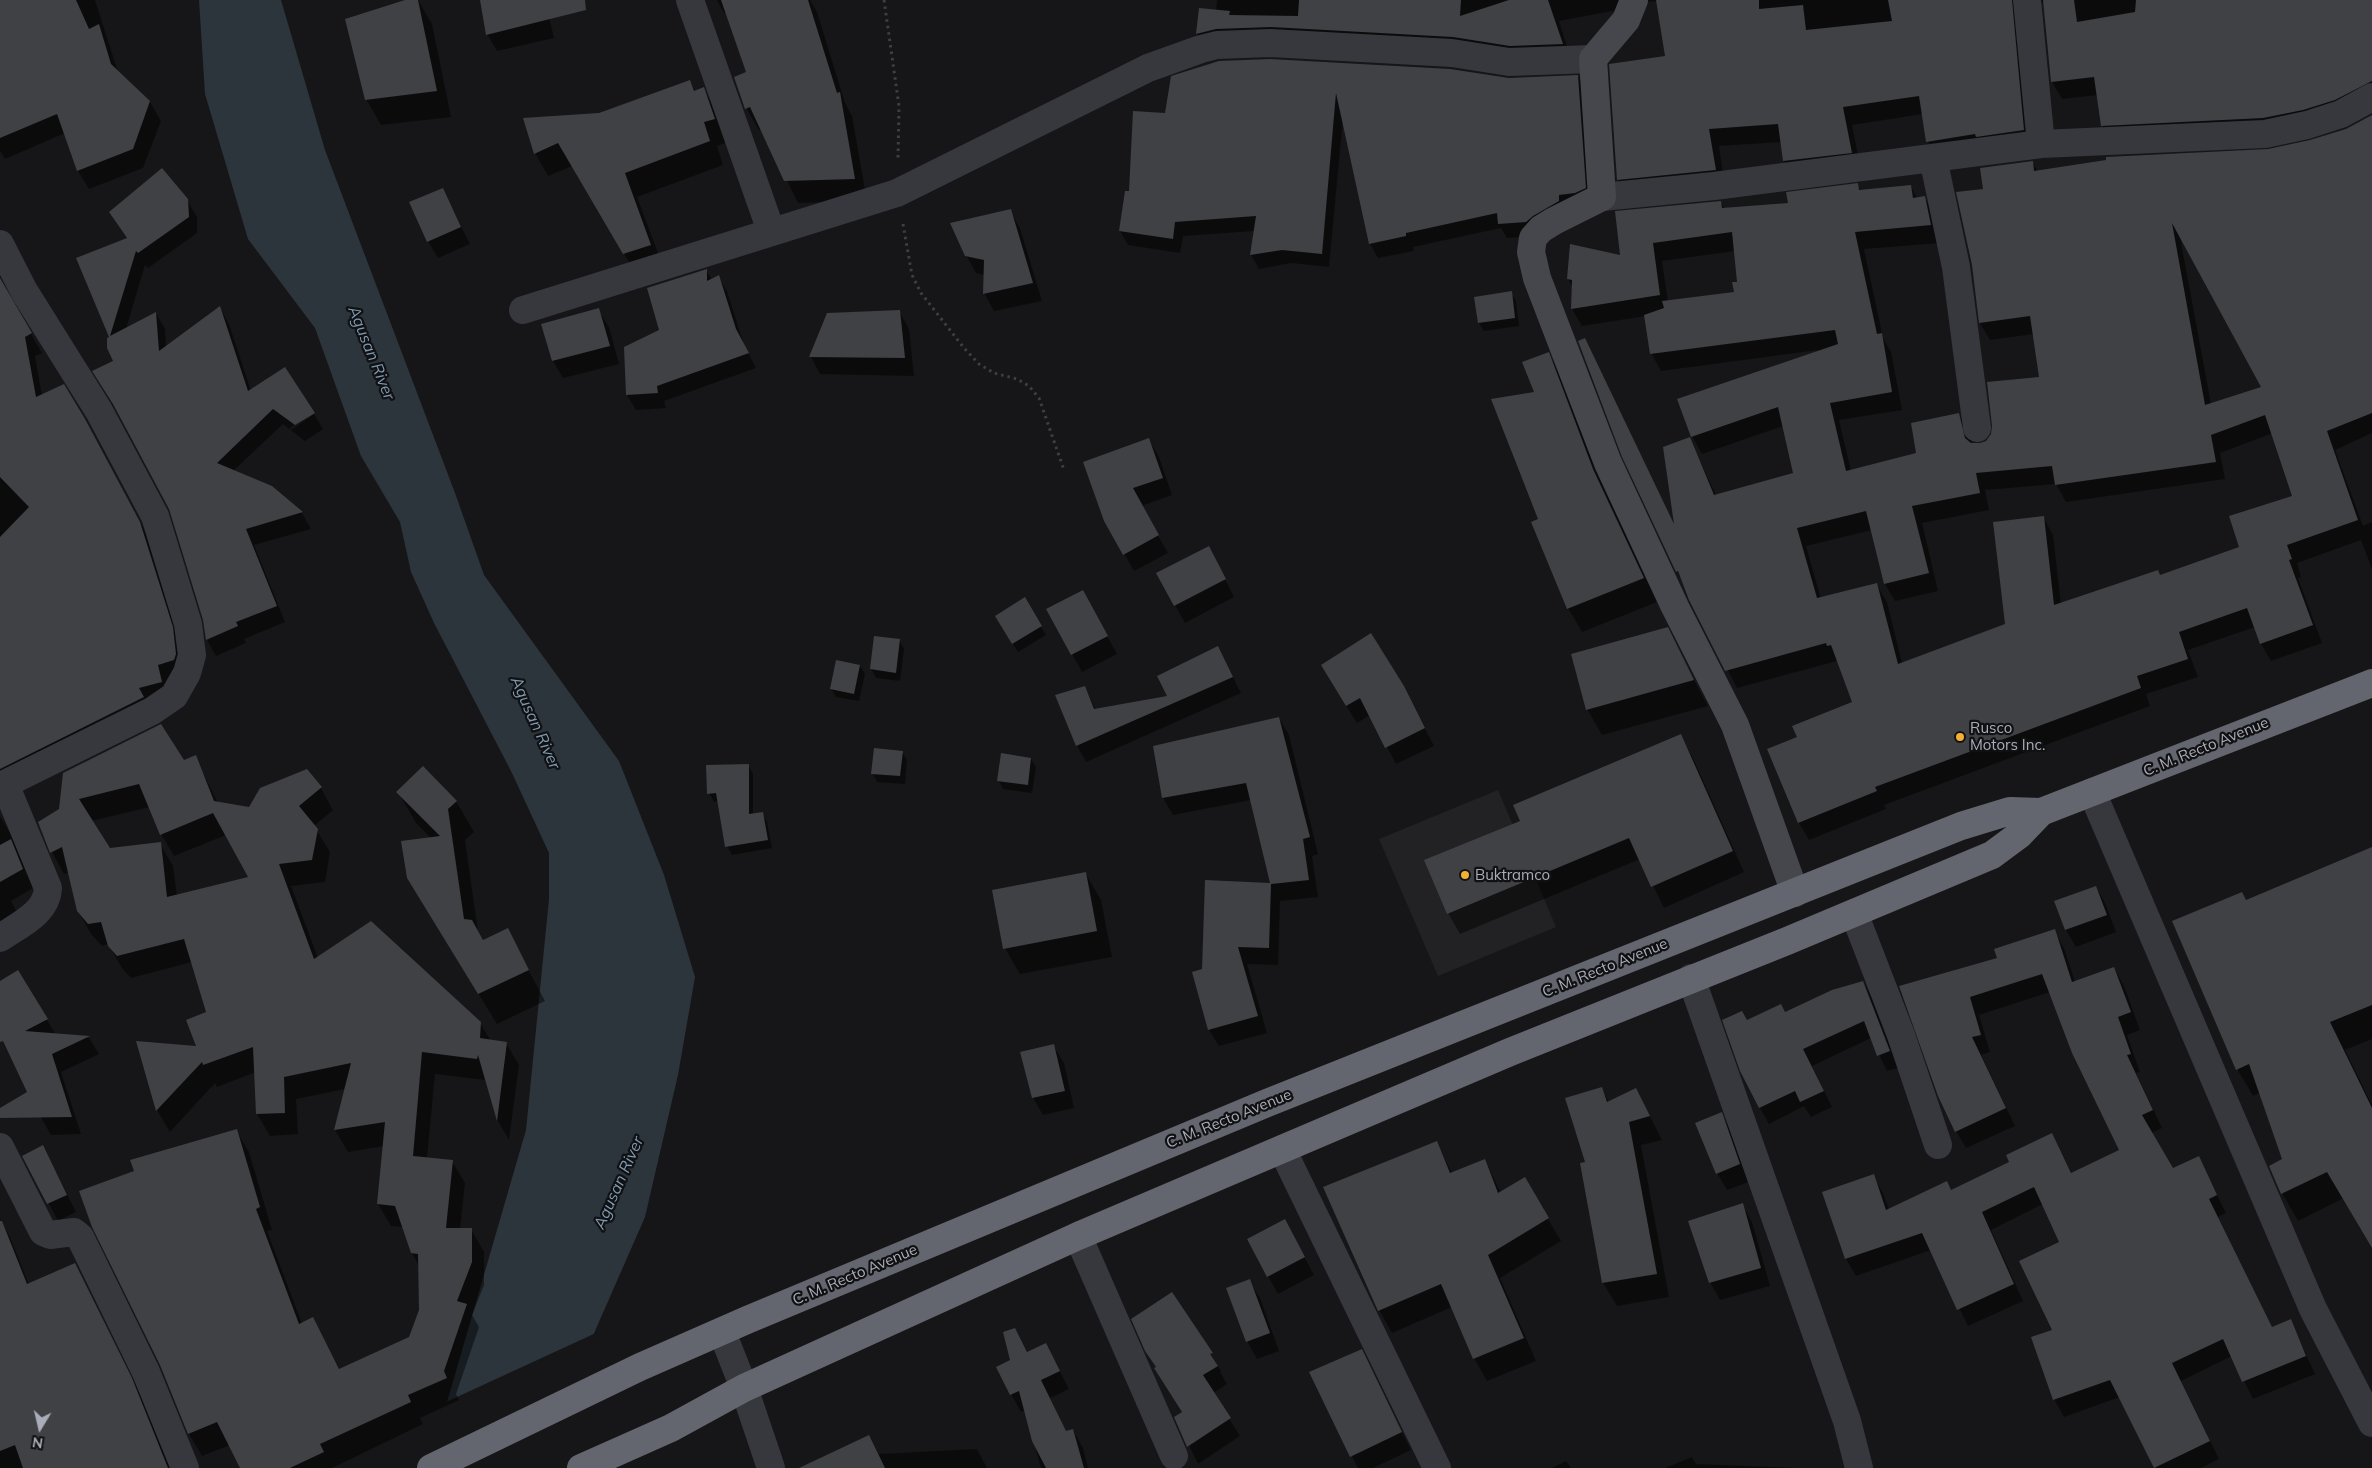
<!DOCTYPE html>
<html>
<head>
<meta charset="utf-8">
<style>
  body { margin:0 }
  #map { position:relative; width:2372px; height:1468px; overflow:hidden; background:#161618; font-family:Mulish,sans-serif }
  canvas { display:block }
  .north { position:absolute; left:15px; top:1403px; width:50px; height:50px; -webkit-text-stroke:4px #111113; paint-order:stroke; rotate:189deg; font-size:14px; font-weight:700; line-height:20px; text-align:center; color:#a8adb8 }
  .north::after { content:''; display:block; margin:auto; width:18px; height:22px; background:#a8adb8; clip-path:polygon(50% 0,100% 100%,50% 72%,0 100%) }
</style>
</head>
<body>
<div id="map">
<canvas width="2372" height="1468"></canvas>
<div class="north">N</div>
</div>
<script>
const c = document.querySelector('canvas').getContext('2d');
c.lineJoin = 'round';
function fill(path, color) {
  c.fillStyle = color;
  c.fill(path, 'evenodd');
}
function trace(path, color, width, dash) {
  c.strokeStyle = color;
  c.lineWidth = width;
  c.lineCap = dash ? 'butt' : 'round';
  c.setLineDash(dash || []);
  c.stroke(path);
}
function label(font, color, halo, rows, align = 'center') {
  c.font = font + ' Mulish,sans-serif';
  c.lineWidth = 4.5;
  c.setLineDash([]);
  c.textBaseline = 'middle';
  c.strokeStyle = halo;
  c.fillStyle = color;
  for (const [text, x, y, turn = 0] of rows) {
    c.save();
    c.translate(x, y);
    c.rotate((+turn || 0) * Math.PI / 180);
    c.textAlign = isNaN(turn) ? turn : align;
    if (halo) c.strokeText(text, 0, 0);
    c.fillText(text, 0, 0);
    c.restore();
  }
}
fill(new Path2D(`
  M1498,790L1556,927L1438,976L1379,839Z`), '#222225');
fill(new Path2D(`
  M199,0H281L325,150L455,493L484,575L619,761L664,875L695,977L678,1075L645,1217L588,1347L445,1409L526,1130L549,899V853L511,771L434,623L411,572L400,522L361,456L315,328L248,239L205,94Z`), '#2c353c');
fill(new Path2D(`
  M598,1332L591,1347L629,1420L639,1468H418L444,1403Z`), '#161618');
fill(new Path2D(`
  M0,0H95L118,72L150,102L161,121L143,168L89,189L78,171L65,133L5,159L0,151Z
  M409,0H418L432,24L451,117L381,125L366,99Z
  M482,0H545L554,38L497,51L487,34Z
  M717,0H810L817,12L845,103L852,116L867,201L798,203L762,129L759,130L746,108L748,73L727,12L724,13Z
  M1217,0H2372V104L2345,117L2113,143L2102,125L2098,95L2062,99L2052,82L2044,3L2036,2L2033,148L1938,160L1928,142L1923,114L1852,125L1861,170L1794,179L1784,161L1782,142L1719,146L1725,188L1628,197L1618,180L1667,57L1657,1L1642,2L1634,7L1559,21L1572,62L1207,51L1197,34L1200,9L1216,11Z
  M1578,76L1586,91L1593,202L1535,236L1507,238L1501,228L1413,247L1414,251L1378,258L1370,244L1343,119L1329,267L1291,263L1259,269L1251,255L1255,231L1183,236L1180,253L1128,245L1120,231L1131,193L1166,114L1172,77L1509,79Z
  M689,81L695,91L703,88L717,112L728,142L717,146L723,165L637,197L664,269L638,277L572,166L548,176L535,153Z
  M2372,116V433L2335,450L2363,526L2372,522V569L2361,540L2297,563L2301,577L2298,578L2322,643L2271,661L2261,644L2255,627L2188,650L2198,677L2146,694L2150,706L1884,805L1886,809L1809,840L1799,823L1769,750L1798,738L1854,703L1837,661L1737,688L1677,571L1585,339L1674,524L1689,438L1716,495L1795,473L1783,426L1702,454L1692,436L1818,350L1661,371L1651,353L1646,316L1582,326L1572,309L1573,288L1568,279L1621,256L1720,202L1725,209L1789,205L1857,185L1861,191L1911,187L1917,198L1924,197L1935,215L1940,243L1864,249L1883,338L1891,352L1902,410L1839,420L1851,471L1918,454L1959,415L1969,432L1972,444L1980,445L1987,442L2040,378L2034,334L1990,340L1980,323L1984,190L2032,162L2038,172L2268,151L2312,141L2349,129ZM2180,237L2263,387L2211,404ZM1735,251L1738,283L1736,293L1668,302L1662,261ZM2273,433L2294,497L2241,548L2161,576L2061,604L2053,535L2043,517L2006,625L1902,663L1887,602L1876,584L1821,599L1806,546L1872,530L1885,584L1895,601L1938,591L1922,523L1989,510L1985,490L2056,484L2066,502L2225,479L2220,453Z
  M442,189L470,244L438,258L428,241Z
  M187,200L197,217V233L148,268L145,265L126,329L156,313L165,329L166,348L220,308L229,324L251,391L313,412L290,428L291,430L314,414L323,429L305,441L283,424L233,471L271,488L302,513L311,529L254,545L285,622L244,639L246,643L216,656L207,640L204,619L170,508L115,362L110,337L78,259L127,239L110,213Z
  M1010,211L1020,228L1042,301L994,311L984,293L985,275L976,273L966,255Z
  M706,270L712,280L718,277L727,291L744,345L756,368L664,401L666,408L636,410L627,395L625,348L661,331Z
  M0,279L42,353L35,356L42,396L84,419L151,542L183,647L172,701L0,790Z
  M1511,293L1516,301L1519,326L1484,331L1479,323Z
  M598,310L609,327L619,364L563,378L553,361L543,325Z
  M899,311L909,329L914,376L820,374L811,357L828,314Z
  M1548,353L1562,377L1607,494L1657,602L1582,632L1568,608L1539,520L1536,393Z
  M1149,440L1159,457L1172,495L1141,506L1168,553L1134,571L1105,520Z
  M1218,565L1234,597L1185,623L1175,605Z
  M1024,599L1046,635L1018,652L996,616Z
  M1092,609L1117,654L1082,672L1048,610Z
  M1667,629L1708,706L1602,735L1587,709Z
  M899,640L904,649L900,681L876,678L871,669Z
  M1218,648L1241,693L1086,762L1077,746L1057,696L1085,688L1096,710L1169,697Z
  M860,666L865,674L859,701L836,697L831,688Z
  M1332,683L1403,686L1434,746L1396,764L1370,715L1357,723Z
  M1279,718L1289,735L1318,854L1312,856L1318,897L1280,901L1278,965L1247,964L1267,1033L1219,1046L1209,1030L1203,970L1207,882L1272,884L1251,800L1173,815L1163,798L1154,747Z
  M1680,736L1692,756L1744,872L1664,908L1640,859L1460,934L1448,913L1521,821Z
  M902,752L907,760L905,784L877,782L873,774Z
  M195,757L218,803L249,808L321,788L333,810L314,826L330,852L325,882L291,886L318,958L480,1023L491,1041L506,1043L519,1065L509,1140L498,1121L486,1080L435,1074L427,1158L452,1161L465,1183L460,1229H471L484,1252V1285L472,1315L479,1327L456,1394L459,1400L420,1418L423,1424L332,1468H241L230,1445L202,1456L189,1434L161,1365L135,1172L236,1130L249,1152L272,1230L267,1231L302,1324L313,1319L340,1370L410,1338L420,1311L419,1266L412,1253L403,1227L391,1226L378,1204L384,1146L348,1152L335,1130L345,1089L296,1099L298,1134L270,1136L257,1114L256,1072L217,1087L215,1083L170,1132L157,1110L137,1042L198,1047L208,1013L192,962L131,978L122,968L108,944L102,946L91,934L78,911L69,872L64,874L52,852L39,823L61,810L64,774L184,762ZM150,807L161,834L174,856L226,835L249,878L177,896L173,866L160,844L109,850L91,821Z
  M1031,759L1036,767L1032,793L1003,789L999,781Z
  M748,765L753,774V815L762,813L767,822L772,848L732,855L727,846L719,801L714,802L709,793Z
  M398,792L456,801L474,832L465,840L478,932L484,941L507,930L545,1001L497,1024L426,908L431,838L416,823Z
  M0,816L12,836L33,888L11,901L21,920L0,930Z
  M2372,848V1039L2345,1050L2372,1105V1246L2344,1198L2298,1221L2282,1193L2284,1160L2260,1093L2253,1096L2237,1069L2246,901Z
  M1086,874L1101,900L1112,957L1020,974L1005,948Z
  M2096,887L2106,905L2116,932L2076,947L2066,930L2055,902Z
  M2054,931L2064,948L2075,982L2114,968L2124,986L2140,1030L2127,1035L2140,1072L2136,1073L2162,1128L2151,1133L2172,1170L2198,1158L2226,1213L2218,1217L2272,1328L2290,1320L2315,1374L2253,1399L2232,1356L2181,1381L2219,1459L2201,1468H2154L2120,1397L2064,1417L2054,1399V1331L2061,1242L2043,1204L1991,1230L2023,1301L1968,1326L1931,1250L1856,1276L1846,1259L1823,1193L1873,1176L1883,1193L1889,1210L1952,1192L2011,1163L2052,1134L2072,1174L2121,1151L2050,992L1979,1015L1990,1052L1981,1055L2015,1126L1966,1148L1956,1131L1901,987L1999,958Z
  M18,972L56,1035L89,1038L99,1054L61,1072L81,1134L51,1135L27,1093L29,1092L3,1038L0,1040V983Z
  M1863,982L1872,998L1898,1068L1887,1071L1871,1038L1812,1066L1832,1107L1811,1117L1804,1106L1769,1124L1760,1108L1747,1022L1785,1013Z
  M1053,1045L1064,1063L1074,1108L1043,1115L1033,1098Z
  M1601,1088L1609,1102L1636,1089L1662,1140L1641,1145L1669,1297L1617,1306L1603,1283L1581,1164L1587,1163Z
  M1721,1113L1731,1131L1749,1182L1727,1190L1717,1173Z
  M1436,1143L1452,1173L1485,1161L1501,1193L1524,1179L1561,1241L1500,1278L1536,1361L1487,1381L1474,1358L1452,1307L1392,1333L1379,1310Z
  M43,1147L76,1212L58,1221L24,1156Z
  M1742,1204L1752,1222L1770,1286L1720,1300L1710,1282Z
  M0,1219L10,1237L29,1285L75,1264L142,1398L171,1468H0Z
  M1294,1238L1314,1275L1278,1294L1268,1276Z
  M1249,1281L1260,1298L1279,1351L1257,1359L1247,1341Z
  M1171,1294L1221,1371L1220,1372L1227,1384L1213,1393L1240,1436L1198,1464L1176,1418L1183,1413L1146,1350Z
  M1015,1329L1028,1353L1045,1345L1055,1362L1069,1389L1050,1398L1066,1432L1073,1430L1083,1448L1088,1468H1041L1025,1410L1021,1412L1011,1394Z
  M1361,1351L1411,1450L1373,1468H1358L1310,1373Z
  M869,1437L879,1454L977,1449L987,1468H844Z
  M1692,1457L1696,1464L1798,1468H1665Z
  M1566,1461L1571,1468H1552Z`), '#0007');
fill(new Path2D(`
  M0,0H76L89,29L99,24L111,64L150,101L133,149L77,171L57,114L0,138Z
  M405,0H418L437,91L365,100L345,19Z
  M480,0H585L586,10L486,35Z
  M721,0H808L837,93L840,92L855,179L784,181L750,107L745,109L734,77L746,72Z
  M1299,0H1461L1460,16L1509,0H1548L1563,44L1510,46L1453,37L1271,27L1216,29L1196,34L1199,8L1230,11L1229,15L1298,16Z
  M1656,0H1759V9L1803,5L1806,30L1892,21L1888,0H2012L2024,130L1976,137L1975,134L1926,142L1919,96L1843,107L1852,153L1783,161L1778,124L1709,129L1716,170L1617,180L1609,64L1665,56Z
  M2043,0H2074L2077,22L2135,12L2136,0H2372V81L2335,100L2303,110L2263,118L2101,126L2094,77L2051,82Z
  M1270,59L1450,69L1509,78L1578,75L1586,188L1575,193L1559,195V201L1533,216L1526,222L1498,224L1497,213L1406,233V236L1369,244L1336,93L1322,254L1282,250L1250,255L1256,216L1175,222L1173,239L1119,231L1125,191H1129L1133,111L1165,113L1171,76L1219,61Z
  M690,80L694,91L704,87L715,119L704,122L710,141L625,173L651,245L623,254L558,143L534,154L523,118L599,113Z
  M2372,115V413L2327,431L2358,520L2287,545L2292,559L2289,560L2313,625L2260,644L2247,608L2179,632L2188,659L2137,676L2141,688L1875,787L1877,791L1798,823L1767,749L1797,737L1792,726L1852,702L1831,645L1827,646L1826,643L1725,671L1689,600L1678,571L1676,572L1622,457L1578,341L1585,338L1674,524L1663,447L1690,437L1714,495L1793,473L1778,407L1691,437L1677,399L1838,344L1835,330L1650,354L1644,315L1664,308L1662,301L1734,292L1732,282H1737L1732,232L1653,243L1660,295L1571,309L1572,280L1567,279L1570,244L1620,255L1615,211L1721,201L1722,208L1788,203L1786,192L1858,183L1859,190L1911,185L1913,198L1925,196L1931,225L1855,232L1877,334L1882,333L1892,392L1830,403L1846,471L1916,453L1911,423L1959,413L1965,438L1971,443H1980L1986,441L1991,434L1992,426L1987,382L2039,377L2030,316L1979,323L1972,265L1956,192L1983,189L1980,168L2033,161L2034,171L2106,160V157L2268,149L2310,140L2346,129ZM2172,223L2261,387L2205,405ZM2265,415L2292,496L2229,516L2239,547L2160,575L2158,570L2054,605L2044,516L1993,522L2005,624L1898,664L1877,583L1817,598L1797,528L1866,511L1884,584L1929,573L1912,506L1980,493L1976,473L2052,466L2055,485L2216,462L2211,435Z
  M162,168L188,199L189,217L138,253L136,251L110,336L156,312L159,351L220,306L248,391L285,367L315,413L295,425L273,409L217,463L272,486L303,512L246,529L277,606L236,622L238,626L206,640L203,620L169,509L113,404L92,371L113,361L107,348V338L109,337L76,258L127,238L109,212Z
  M443,188L461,227L427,242L409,202Z
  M1011,209L1033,283L983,294L984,260L965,256L950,223Z
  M707,269V281L719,275L736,329L749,353L657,386L658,393L626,395L624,347L659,330L647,288Z
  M0,278L32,333L25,337L36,397L64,384L85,419L140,522L173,627L176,654L174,660L158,665L162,682L139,688L144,697L0,769V537L29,507L0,477Z
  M1512,291L1515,318L1478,323L1474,297Z
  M599,308L610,346L552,361L541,324Z
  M900,310L905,358L809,357L827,313Z
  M1549,352L1593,469L1644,578L1567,609L1531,522L1538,519L1491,399L1534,392L1522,362Z
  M1149,438L1163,478L1133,488L1159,535L1123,555L1104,521L1083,462Z
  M1209,546L1226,579L1174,606L1156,573Z
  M1083,590L1108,636L1071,655L1046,609Z
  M1025,597L1042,626L1012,644L995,616Z
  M1668,627L1694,680L1586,710L1571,654Z
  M1371,633L1404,686L1425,728L1385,748L1360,698L1346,706L1321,665Z
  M874,636L900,639L896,673L870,669Z
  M1218,646L1233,677L1076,746L1055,695L1085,686L1094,709L1167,696L1157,676Z
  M836,660L860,665L854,694L830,689Z
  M1279,717L1310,837L1303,839L1309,880L1271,884L1269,948L1238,947L1258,1016L1208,1030L1192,972L1202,969L1205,880L1270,883L1246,783L1162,798L1153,746Z
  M161,724L184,760L196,755L214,801L249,807L260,788L307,769L322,787L299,806L318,829L312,860L279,864L314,959L371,921L481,1022L480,1038L507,1042L497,1121L478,1055L477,1059L422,1052L413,1156L453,1160L446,1228H472V1262L457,1301L467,1304L444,1371L447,1378L408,1395L411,1402L320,1444L324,1452L290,1468H240L217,1422L188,1434L160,1365L92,1227L79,1191L134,1171L130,1160L237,1129L260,1207L256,1209L299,1324L313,1317L339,1369L409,1337L419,1310L418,1254L411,1253L395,1206L377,1204L385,1122L334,1130L351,1063L284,1077L285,1113L256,1114L253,1047L203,1065L202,1062L156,1111L136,1041L196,1046L186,1020L206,1012L184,939L117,956L108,946L101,922L88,924L77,911L62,847L50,853L38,822L59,809L63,773ZM139,784L160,835L213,813L248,877L167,897L161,842L110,848L79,799Z
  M1681,734L1733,851L1651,887L1629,838L1447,914L1424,860L1520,821L1513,805Z
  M874,748L903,751L900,776L871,774Z
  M1001,753L1031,758L1028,785L997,781Z
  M749,764V814L763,812L768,840L725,847L716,793L707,794L706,765Z
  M423,766L457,801L448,809L464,919L472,920L483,940L508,928L529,970L478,994L407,878L401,841L440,836L396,792Z
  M11,839L23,869L0,882V845Z
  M2372,847V1005L2330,1022L2372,1108V1248L2327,1172L2281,1194L2269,1166L2282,1159L2249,1064L2236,1070L2172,921L2242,892L2246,900Z
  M1086,872L1097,931L1003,949L992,890Z
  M2096,886L2107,915L2065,930L2054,901Z
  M2055,929L2072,982L2114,967L2131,1012L2118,1017L2131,1054L2127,1055L2153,1110L2142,1115L2173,1168L2199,1156L2217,1195L2209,1199L2272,1327L2291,1319L2306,1356L2242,1382L2223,1339L2172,1363L2210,1441L2154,1468L2110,1380L2053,1400L2031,1337L2052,1330L2019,1261L2059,1242L2034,1187L1982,1212L2014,1284L1957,1310L1922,1233L1845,1259L1822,1192L1874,1174L1886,1210L1947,1181L1951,1190L2009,1162L2006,1155L2052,1133L2071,1173L2119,1150L2072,1053L2042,974L1970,997L1981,1035L1972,1037L2006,1108L1955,1132L1938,1096L1899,986L1997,958L1994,949Z
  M18,970L48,1019L25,1031L90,1036L52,1054L72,1117L0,1118V1108L27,1092L3,1041L0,1042V981Z
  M1863,981L1890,1051L1877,1056L1864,1021L1803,1049L1824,1091L1800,1102L1795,1091L1759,1108L1740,1071L1722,1020L1742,1011L1747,1020L1781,1004L1785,1012L1832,990Z
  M1054,1044L1065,1091L1032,1098L1020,1052Z
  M1602,1087L1607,1102L1636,1088L1650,1116L1629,1122L1657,1274L1602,1283L1580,1163L1585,1162L1565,1098Z
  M1722,1112L1740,1164L1716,1174L1695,1123Z
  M1437,1141L1450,1173L1485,1159L1498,1193L1525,1177L1549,1218L1488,1255L1524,1338L1473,1359L1441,1284L1378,1311L1323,1187Z
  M43,1145L67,1195L47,1204L22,1156Z
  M1743,1203L1761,1268L1709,1283L1688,1221Z
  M1285,1219L1305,1257L1267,1277L1247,1239Z
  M0,1221H2L27,1284L75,1263L132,1378L168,1468H23L15,1445L0,1451Z
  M1250,1279L1270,1333L1246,1342L1226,1288Z
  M1172,1292L1213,1353L1210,1354L1218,1366L1203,1375L1231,1418L1187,1447L1174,1417L1182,1412L1154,1368L1156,1367L1145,1351L1131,1319Z
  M1015,1328L1027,1352L1046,1343L1060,1371L1041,1380L1066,1431L1073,1429L1084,1468H1046L1032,1441L1019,1391L1010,1395L996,1367L1010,1360L1003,1332Z
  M1362,1349L1402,1432L1350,1457L1309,1372Z
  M869,1435L885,1468H799Z`), '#404145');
trace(new Path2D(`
  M884,0L899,106L898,158
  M903,224L912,275L921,293L964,348L979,364L994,373L1017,379L1029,386L1039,398L1064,470`), '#3d3f44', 3, [2.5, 4]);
trace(new Path2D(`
  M690,0L771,231
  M2027,0L2041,144
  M1933,158L1956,267L1977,428
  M1602,197L1714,186L2041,144L2265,134L2307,125L2341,114L2372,97
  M0,244L24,291L99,411L155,516L188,624L192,655L187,673L174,696L152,711L5,784L48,888C47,913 19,925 0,938
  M523,310L897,193L1148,68L1201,49L1217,45L1270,43L1452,53L1509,62L1593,59
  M2092,792L2313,1309L2372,1423
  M1854,913L1901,1035L1938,1145
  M1691,978L1847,1421L1859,1468
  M0,1147L43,1232L50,1235L74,1232L80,1237L146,1372L185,1468
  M1282,1149L1437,1468
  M1078,1236L1174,1456
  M722,1332L744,1388L771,1468`), '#37383d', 28);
trace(new Path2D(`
  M1634,0L1626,20L1593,59L1602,197L1554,221L1541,229L1533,238L1531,252L1537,278L1608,463L1675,607L1735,725L1795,893`), '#45474d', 28);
trace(new Path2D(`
  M431,1468L640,1367L747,1320L1267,1103L1961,826L2010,811L2041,812L2372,683
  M581,1468L671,1428L744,1388L1078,1236L1510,1052L1787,941L1992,855L2019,835L2041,812`), '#63666e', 28);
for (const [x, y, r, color] of [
  [1960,737,5,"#f2b134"],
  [1465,875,5,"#f2b134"]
]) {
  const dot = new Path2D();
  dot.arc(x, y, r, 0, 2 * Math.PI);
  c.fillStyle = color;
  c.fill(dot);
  trace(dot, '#111113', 2);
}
label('15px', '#a8adb8', '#111113', [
  ["Rusco",1970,728],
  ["Motors Inc.",1970,745],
  ["Buktramco",1475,875]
], 'left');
label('15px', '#a8adb8', '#111113', [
  ["C. M. Recto Avenue",2206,747,-22],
  ["C. M. Recto Avenue",1605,968,-22],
  ["C. M. Recto Avenue",1229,1119,-22],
  ["C. M. Recto Avenue",855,1275,-23]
]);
label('italic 16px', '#7f9bb3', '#111113', [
  ["Agusan River",371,353,68],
  ["Agusan River",535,723,66],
  ["Agusan River",619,1183,-66]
]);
</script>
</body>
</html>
